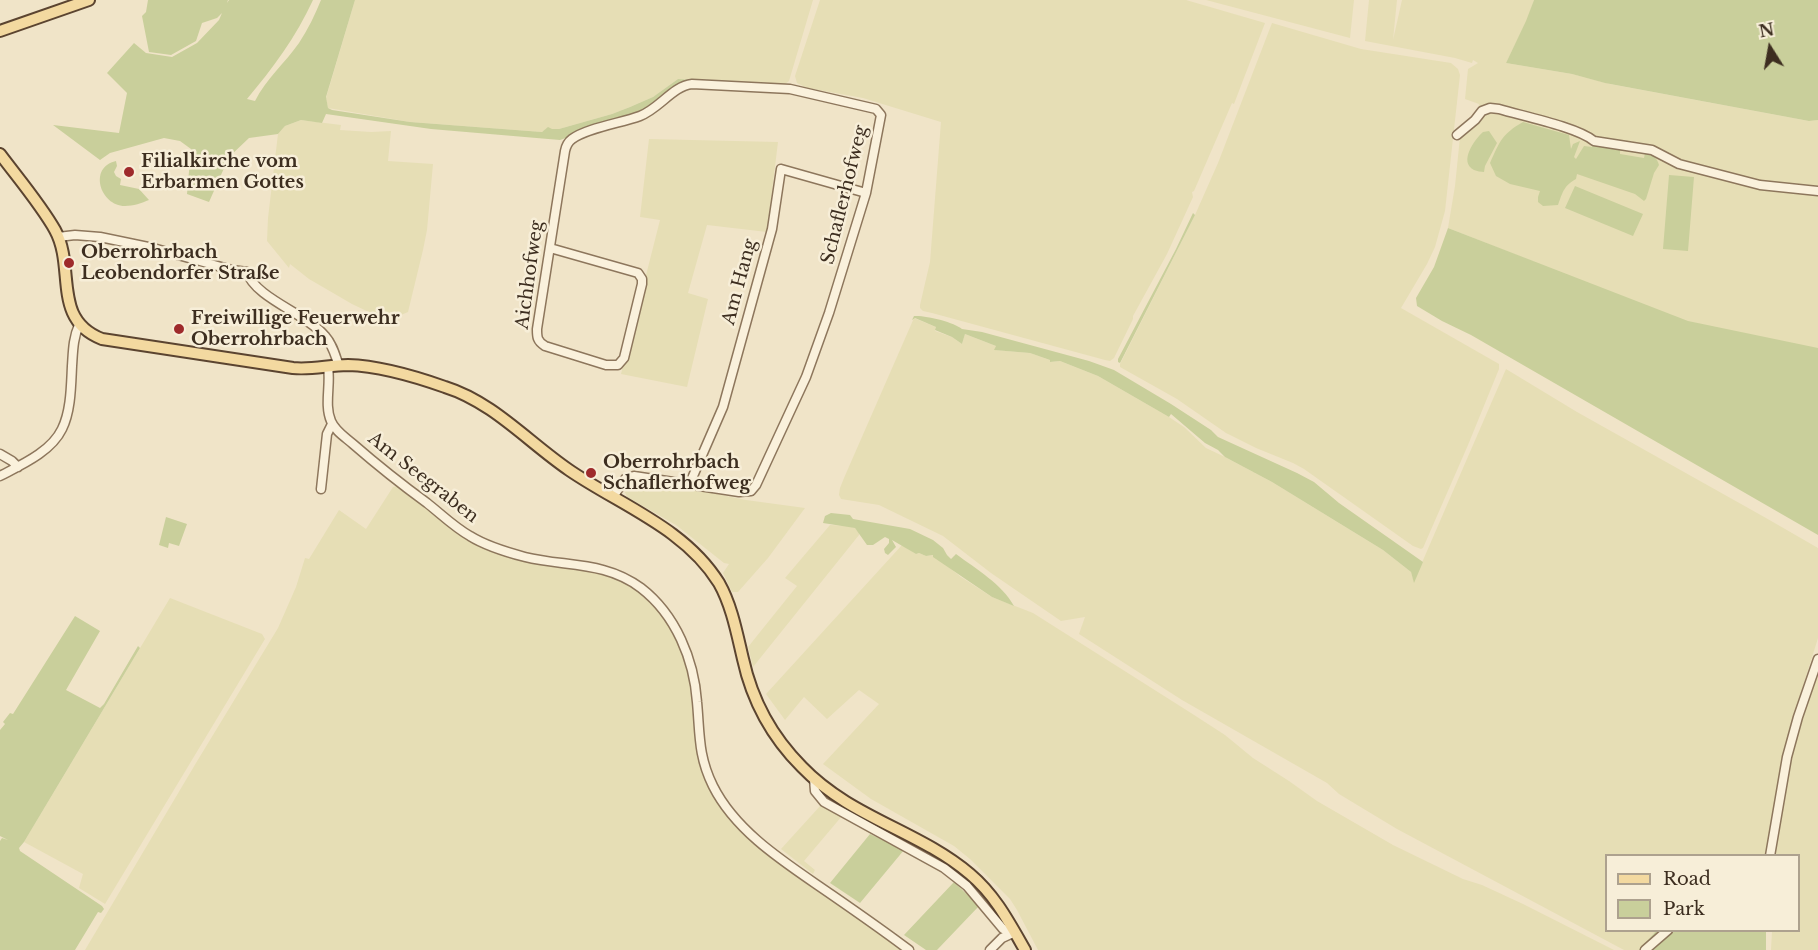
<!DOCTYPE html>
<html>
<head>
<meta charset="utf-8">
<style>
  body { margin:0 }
  #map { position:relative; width:1818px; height:950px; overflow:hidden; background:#f0e4c8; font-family:"Libre Baskerville",serif }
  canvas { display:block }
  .legend { position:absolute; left:1605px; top:854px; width:195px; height:78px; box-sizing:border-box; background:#f7eed8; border:2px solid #ada18e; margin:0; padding:8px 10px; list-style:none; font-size:18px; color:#3d2e20 }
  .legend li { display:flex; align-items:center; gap:12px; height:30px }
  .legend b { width:30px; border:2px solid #ada18e }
  .north { position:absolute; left:1740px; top:18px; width:60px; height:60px; -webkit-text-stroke:4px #f7eed8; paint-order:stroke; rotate:349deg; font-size:16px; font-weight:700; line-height:24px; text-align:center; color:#3d2e20 }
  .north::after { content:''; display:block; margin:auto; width:21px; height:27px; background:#3d2e20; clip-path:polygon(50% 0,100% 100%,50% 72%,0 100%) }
</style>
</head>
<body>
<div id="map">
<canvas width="1818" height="950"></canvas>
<ul class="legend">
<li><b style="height:8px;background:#f3d9a0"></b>Road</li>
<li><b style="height:16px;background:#c9cf9b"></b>Park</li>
</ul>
<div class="north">N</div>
</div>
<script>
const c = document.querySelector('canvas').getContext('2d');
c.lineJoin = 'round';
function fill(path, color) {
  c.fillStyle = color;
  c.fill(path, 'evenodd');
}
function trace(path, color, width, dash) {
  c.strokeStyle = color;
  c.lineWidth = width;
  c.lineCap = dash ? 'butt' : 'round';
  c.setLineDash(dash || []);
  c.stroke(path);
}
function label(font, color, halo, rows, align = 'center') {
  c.font = font + ' "Libre Baskerville",serif';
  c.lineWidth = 5;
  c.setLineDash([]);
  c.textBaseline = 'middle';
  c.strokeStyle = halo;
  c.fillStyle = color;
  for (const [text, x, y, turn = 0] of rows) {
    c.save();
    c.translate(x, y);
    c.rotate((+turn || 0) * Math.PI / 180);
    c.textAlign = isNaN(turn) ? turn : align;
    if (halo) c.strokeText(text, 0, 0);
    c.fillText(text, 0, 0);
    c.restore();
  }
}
fill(new Path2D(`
  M355,0H813L789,81L784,85L678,79L653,97L630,107L612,114L559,129H547L542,132L410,122L328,108L326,98Z
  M820,0H1186L1265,23L1234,104L1232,103L1194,191L1192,192L1193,197L1167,254L1133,316V319L1114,358L1110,361L1105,360L932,313L923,311L920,308V305L930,262L941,122L863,98L807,88L797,83L795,76Z
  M1206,0H1354L1350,38Z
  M1369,0H1397L1393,40L1402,0H1534L1527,21L1506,63L1572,74L1610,84L1809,121L1818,120V350L1686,322L1448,228L1455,186L1460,137L1477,121L1479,104L1465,99L1468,69L1478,63L1473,60L1472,63L1455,58L1365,41Z
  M1272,23L1361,49L1451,63L1458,69L1460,75L1445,211L1435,247L1427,264L1401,308L1499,364V369L1468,445L1423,548L1421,549L1413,546L1304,469L1293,463L1256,448L1226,433L1177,399L1120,367V364L1195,215L1218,163Z
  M301,120L341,125L340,130L371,132L391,131L388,161L433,164L427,230L423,250L408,312L401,315L398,320L373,314L352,304L309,279L290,264L289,268L267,241L268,218L278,134L285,126Z
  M649,139L778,142L767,232L707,225L688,293L708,299L687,387L621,374L660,220L640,217Z
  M914,318L936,327L935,331L952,337L962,344L965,334L996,346L995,350L1030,353L1050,360L1051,362L1060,361L1098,376L1169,417L1184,427L1206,448L1225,457L1272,482L1383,550L1411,572L1414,581L1506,369L1577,412L1766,518L1818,548V638L1789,731L1778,782L1766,855L1606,856V930L1656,931L1639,950H1624L1397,829L1339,794L1327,783L1182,700L1079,634L1085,617L1061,621L991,573L943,536L879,505L841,499L839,495L840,488L844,478Z
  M633,481L692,489L746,500L805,508L768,558L738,592H732L723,573L729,564L724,563L676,525L627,497L624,490L629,482Z
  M397,486L469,540L494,552L531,563H540L609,573L639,589L665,615L687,660L702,766L752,838L904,950H85L196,763L278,628L296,587L305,558L309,559L339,510L366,529L393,487Z
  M830,525L849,526L855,528L859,532V535L753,667L748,647L797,586L785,578Z
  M902,545L916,554L919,553L926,556L934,555L961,577L992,597L1033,613L1191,713L1225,735L1253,758L1289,781L1317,801L1393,845L1463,879L1482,885L1523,904L1614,950H1038L1017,910L1010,899L970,859L954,846L871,799L823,764L879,704L859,690L827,719L804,697L785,720L766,694Z
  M170,598L262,634L265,639L105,904L79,888L83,874L24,842Z
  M1818,668V950H1771L1772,931L1798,930V856L1774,855L1791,758Z
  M821,805L842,816L804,861L815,870L813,874L781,849Z`), '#e6deb5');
fill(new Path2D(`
  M148,0H228L227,3L229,0H313C296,37 273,68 247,99L255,101C266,79 285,63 299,43C308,29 315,15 321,0H355L326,97L328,108L332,110L410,122L542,132L548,127L552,129H559L612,114L630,107L653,97L678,79L762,84L684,82L650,108L560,140L431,129L326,114L322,123L301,120L285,126L278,134L249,138L229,157L209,202L187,194L191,149L180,141L164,138L110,153L100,160L53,125L119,133L127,93L107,73L134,43L146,53L172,57L197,43L219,20L222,13L217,18L202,23L196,41L171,55L149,52L142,16L146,12Z
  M1534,0H1818V120L1809,121L1605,83L1572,74L1506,63L1526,21Z
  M1523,122L1569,135L1571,149L1573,144L1580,141L1574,157L1576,159L1584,146L1592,147L1593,144L1624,148V151H1620V154L1644,158L1645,153C1652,155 1657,157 1659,165L1654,173L1646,199L1644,201L1635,194L1577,174L1576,179C1564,186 1563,191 1558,205L1543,206L1538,202V197L1540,191L1510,184L1496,176L1490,163C1500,141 1502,134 1523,122Z
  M1489,131L1497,143L1485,166L1484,172C1481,172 1477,171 1474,170C1458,162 1475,139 1483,132Z
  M116,161L117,166L114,172L116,176L121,179L120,185L139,189L149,200C142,203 133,206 125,206C100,206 88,167 116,161Z
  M1669,175L1694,177L1688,251L1663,249Z
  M1575,186L1643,214L1633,236L1565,208Z
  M1193,213L1195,215L1193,219L1120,363L1118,362V359L1176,249Z
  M1448,228L1688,321L1818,348V535L1471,335L1442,321L1417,306L1416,298L1434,267Z
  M914,316C925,315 954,322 962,329L982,332L1089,361L1114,370L1171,404L1211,430L1218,437L1297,473L1314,482L1339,503L1423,562L1414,583L1411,572L1383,550L1272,482L1225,457L1218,450L1205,443L1171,414L1169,417L1098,376L1060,361L1050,362V360L1030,353L994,350L996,346L965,334L962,344L952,337L935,330L936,327L915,318L912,320Z
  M831,513L850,515L853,519L910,529L933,540L943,548L947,555L951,559L956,554C976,569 1002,584 1014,606L992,597L933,557V555L926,556L919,553L916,554L892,540L896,547L888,555L885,553L884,549L889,543V539L885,537L873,545H867L855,528L823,523L825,516Z
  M166,517L187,524L179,546L169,543L168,548L159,545Z
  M75,616L100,631L66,690L100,708L104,704L138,646L140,648L24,842L19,848L20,851L102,906L104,909L101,913L98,912L75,950H0V841L2,838L8,840L0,836V730L5,724L3,722L10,713L13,714Z
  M870,834L904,850L860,903L830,883Z
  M954,882L979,906L937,950H926L904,935Z
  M1656,931H1766V950H1639Z`), '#c9cf9b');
const minor = new Path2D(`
  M1457,135L1475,120L1482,111L1490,108L1499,109C1522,116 1577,127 1594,141L1652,150L1679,164L1760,185L1818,191
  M58,237L75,235L100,237L153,248L232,270L247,272C255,298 307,314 325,336C333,345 335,355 339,366
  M550,248L638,273L642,279V284L624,358L618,365H606L545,346C537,341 537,337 537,329L565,151C566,146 568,142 572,139C587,128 621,123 640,116C659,109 673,86 692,84L790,89L876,109L881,115L866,193L829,313L806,377L756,485L751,491L739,492L634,476L625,479L613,497
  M328,367C331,384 324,405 331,421C335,431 345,437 353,444C376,464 401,484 427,503C441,514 454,527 470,536C486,546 506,552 525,557C566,567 605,561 641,588C676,615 694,660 697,702C700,734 698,756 713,786C737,834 789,865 832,895C858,913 884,931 909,950
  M0,454L12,461L18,467
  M0,476C21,465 51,452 62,429C71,411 71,386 72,366C73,352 73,338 79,325
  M690,483L723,407L772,229L781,169L866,193
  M321,489L327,434L332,424
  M814,779L815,791L824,802L944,868L967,886L1003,929L1015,932
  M1770,856L1787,757L1798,717L1818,659
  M990,950L1002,938L1015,932
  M1645,950L1668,930`);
const major = new Path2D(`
  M0,31L89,0
  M0,154C18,178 41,205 55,230C76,268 51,319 102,339L293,368C312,370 329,365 348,365C381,366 414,376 445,387C493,402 528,442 569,470C620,505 685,528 719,583C732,606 737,634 743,659C752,700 772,737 802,767C851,818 918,830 970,874C995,895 1009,922 1025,950`);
trace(minor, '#8d765c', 11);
trace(major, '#5b4430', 14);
trace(minor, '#faf1dc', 8);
trace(major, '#f3d9a0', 10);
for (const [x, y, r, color] of [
  [129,172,6,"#9e2a2b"],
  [69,263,6,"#9e2a2b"],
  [179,329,6,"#9e2a2b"],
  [591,473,6,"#9e2a2b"]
]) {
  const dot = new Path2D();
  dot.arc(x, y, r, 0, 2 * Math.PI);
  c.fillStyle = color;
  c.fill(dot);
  trace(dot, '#f7eed8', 2);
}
label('bold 18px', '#3d2e20', '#f7eed8', [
  ["Filialkirche vom",141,162],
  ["Erbarmen Gottes",141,183],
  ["Oberrohrbach",81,253],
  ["Leobendorfer Straße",81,274],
  ["Freiwillige Feuerwehr",191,319],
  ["Oberrohrbach",191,340],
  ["Oberrohrbach",603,463],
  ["Schaflerhofweg",603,484]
], 'left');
label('18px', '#3d2e20', '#f7eed8', [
  ["Schaflerhofweg",845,195,-76],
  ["Aichhofweg",530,275,-82],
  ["Am Hang",740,282,-75],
  ["Am Seegraben",423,478,38]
]);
</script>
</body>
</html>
